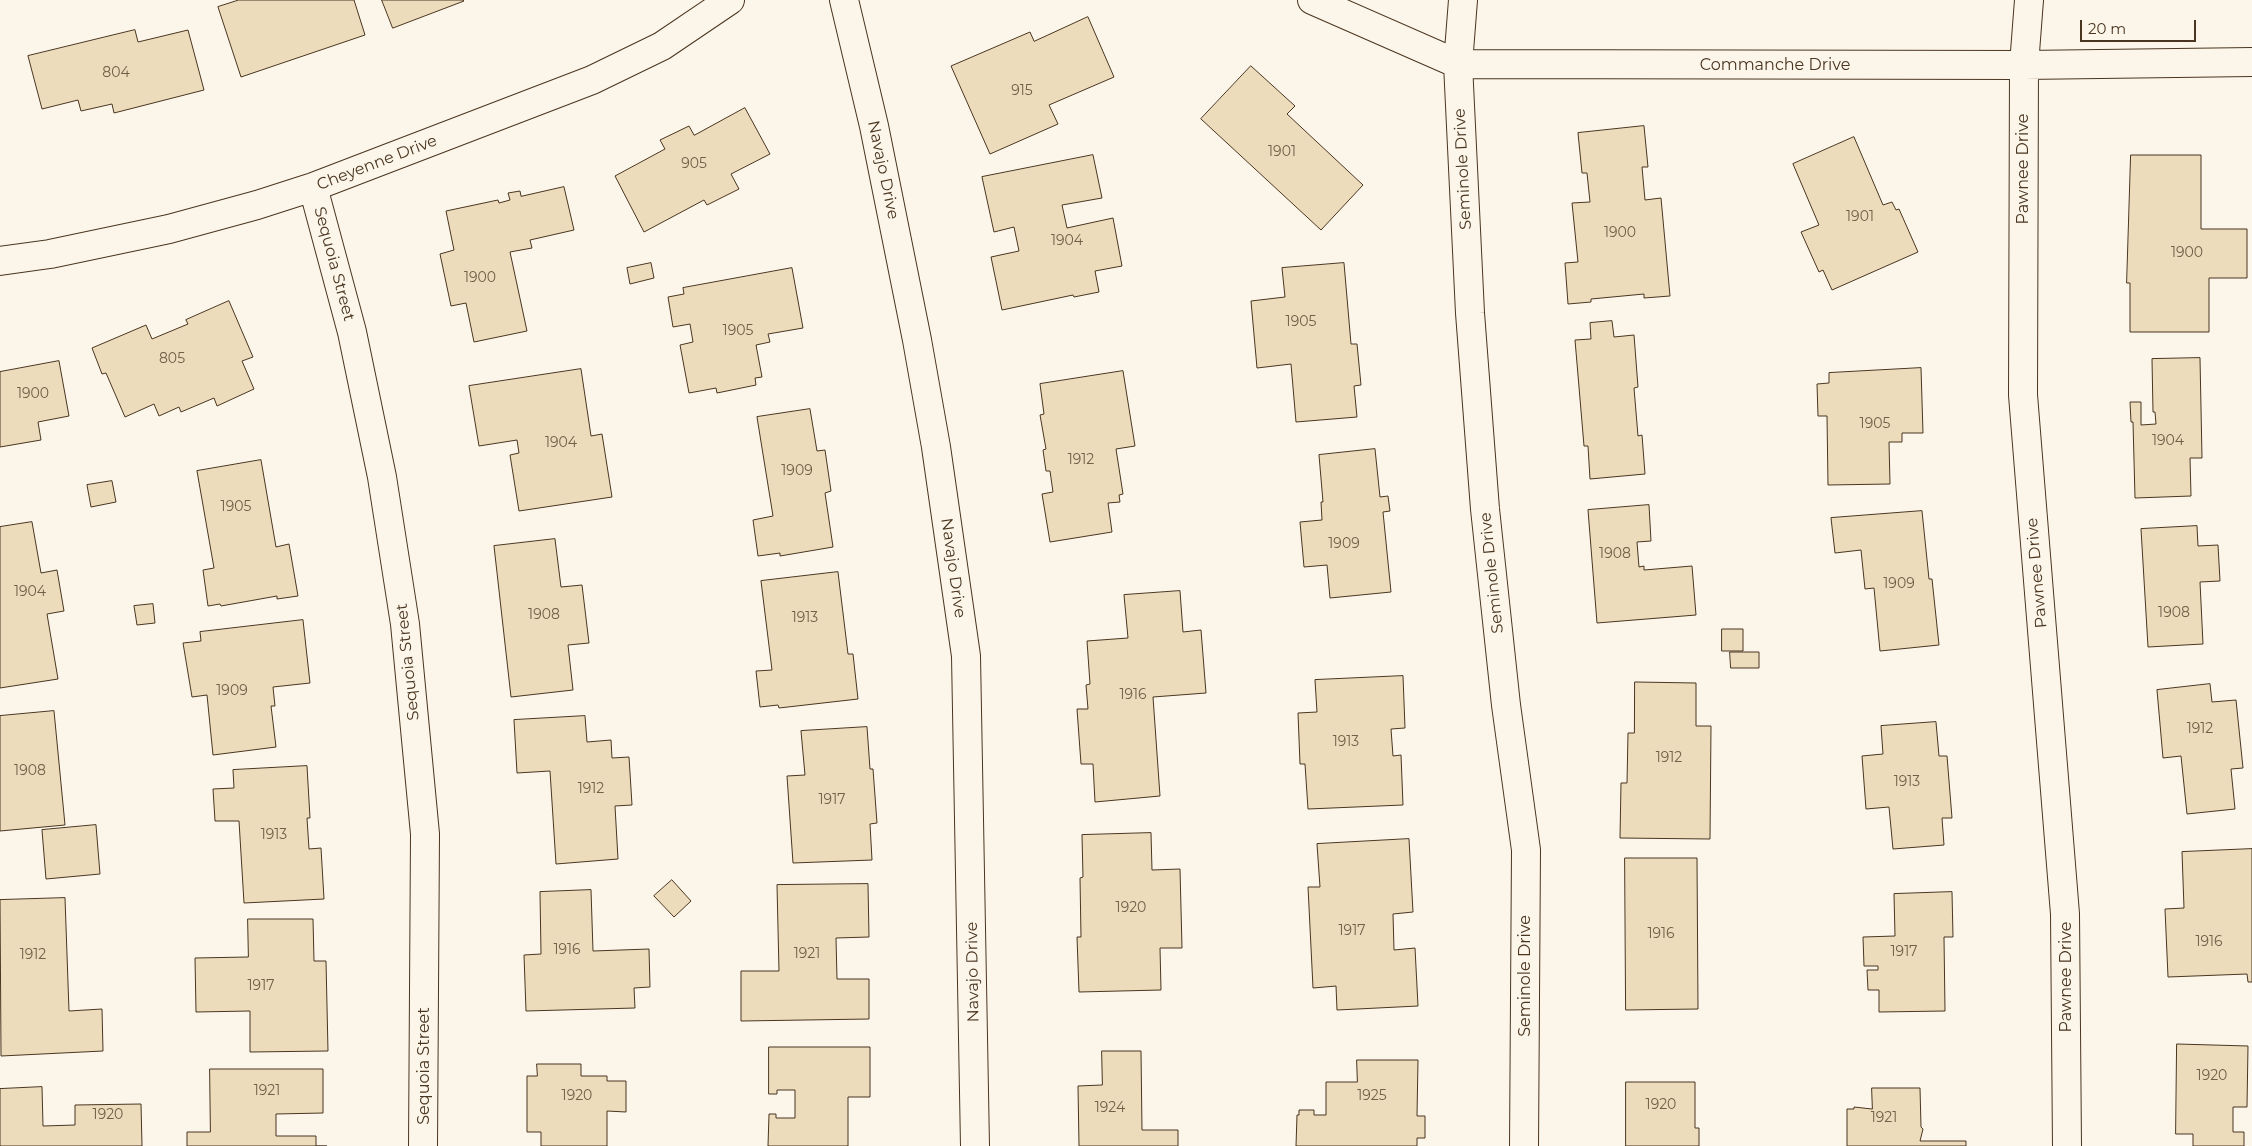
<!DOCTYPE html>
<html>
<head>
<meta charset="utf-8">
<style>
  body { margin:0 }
  #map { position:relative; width:2252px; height:1146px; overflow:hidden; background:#fbf6e9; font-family:Montserrat,sans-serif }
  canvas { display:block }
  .scale { position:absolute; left:2080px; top:20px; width:116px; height:22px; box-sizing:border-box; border:2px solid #4a3520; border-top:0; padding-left:6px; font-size:15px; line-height:18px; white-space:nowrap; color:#4a3520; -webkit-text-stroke:4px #fbf6e9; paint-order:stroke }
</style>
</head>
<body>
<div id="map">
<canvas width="2252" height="1146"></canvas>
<div class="scale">20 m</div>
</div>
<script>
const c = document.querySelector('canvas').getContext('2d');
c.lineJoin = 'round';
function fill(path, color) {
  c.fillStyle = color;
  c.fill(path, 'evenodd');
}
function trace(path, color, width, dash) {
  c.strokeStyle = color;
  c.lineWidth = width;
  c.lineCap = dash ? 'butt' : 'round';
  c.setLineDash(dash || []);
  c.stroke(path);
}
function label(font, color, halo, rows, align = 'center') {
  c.font = font + ' Montserrat,sans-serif';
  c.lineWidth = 4;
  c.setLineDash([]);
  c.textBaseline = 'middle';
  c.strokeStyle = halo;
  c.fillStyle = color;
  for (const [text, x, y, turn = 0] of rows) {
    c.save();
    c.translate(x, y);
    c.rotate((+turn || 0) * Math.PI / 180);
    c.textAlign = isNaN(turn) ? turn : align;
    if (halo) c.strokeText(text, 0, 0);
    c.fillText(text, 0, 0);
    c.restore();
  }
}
const building = new Path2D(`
  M239,0H354L365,35L241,77L218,7Z
  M382,0H463L464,1L393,28Z
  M1088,17L1114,77L1049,105L1058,124L990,154L951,66L1030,32L1034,41Z
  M135,30L138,42L188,30L204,90L114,113L112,104L81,111L78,100L42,109L28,56Z
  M1251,66L1295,106L1287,114L1363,185L1321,230L1201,119Z
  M745,108L770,154L731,174L739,189L707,205L704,200L644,232L615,176L665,149L660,140L689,126L694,135Z
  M1644,126L1648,167H1642L1645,200L1661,198L1670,296L1644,298V294L1591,299V302L1568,304L1565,263L1578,262L1572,203L1590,202L1587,173H1582L1578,133Z
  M1854,137L1883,205L1892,202L1896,210L1899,209L1918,252L1832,290L1823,270L1819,272L1801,232L1819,225L1793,164Z
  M1093,155L1102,198L1062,205L1067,228L1113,218L1122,266L1095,271L1099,292L1074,297L1073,295L1002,310L991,257L1019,251L1014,227L994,232L982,177Z
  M2131,155H2201V229H2247V278H2209V332H2130V283H2127Z
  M564,187L574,230L530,240L532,248L510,252L527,331L474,342L466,303L451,306L440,254L454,250L446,211L498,200L499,203L510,200L508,193L520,191L521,196Z
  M651,263L654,278L630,284L627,268Z
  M1344,263L1351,344H1357L1361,385L1354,386L1357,417L1296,422L1291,364L1257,368L1251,301L1285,297L1282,268Z
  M792,268L803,328L768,334L770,342L756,345L762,377L755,378L756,385L717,393L716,388L689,393L680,345L693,342L690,324L673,327L668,297L684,294L683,288Z
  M229,301L253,357L242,361L254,389L217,406L214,398L181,412L179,407L159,416L154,404L125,417L106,373L102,374L92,348L146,325L152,339L188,324L186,320Z
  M1612,321L1614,337L1634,335L1638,387L1634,388L1638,436L1642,435L1645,474L1590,479L1588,446H1584L1575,340L1591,339L1590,323Z
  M2200,358L2202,458H2190L2191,496L2135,498L2133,422H2131L2130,402H2141V425L2156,424L2155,412H2153L2152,359Z
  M59,361L69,416L38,422L41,440L0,447V372Z
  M1921,368L1923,433H1902V442H1889L1890,484L1828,485L1827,416H1818L1817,384L1829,383V373Z
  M581,369L591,436L602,434L612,497L519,511L510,455L519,453L517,440L479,446L469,386Z
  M1123,371L1135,446L1116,449L1123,494L1119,495L1120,502L1108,503L1112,532L1050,542L1042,494L1053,492L1050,471H1046L1043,450L1046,449L1040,415L1044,414L1040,384Z
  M810,409L817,451L825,450L831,491L825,493L833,547L780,556V553L758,556L753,520L773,516L757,417Z
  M1375,449L1380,497L1388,496L1390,511L1383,512L1391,592L1330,598L1327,565L1304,567L1300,522L1322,520L1321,502H1323L1319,455Z
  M261,460L276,547L289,544L298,596L277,599V596L221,606L220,604L208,606L203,570L214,568L197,471Z
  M112,481L116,502L91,507L87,485Z
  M1649,505L1651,541L1637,542L1639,567L1644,566V570L1692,566L1696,615L1597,623L1588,510Z
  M1922,511L1929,579H1932L1939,645L1880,651L1874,588L1865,589L1861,550L1835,553L1831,518Z
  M32,522L41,573L57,570L64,611L47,614L58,679L0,688V527Z
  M2197,526L2198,546L2218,545L2220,581L2200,582L2203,644L2148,647L2141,529Z
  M555,539L561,587L582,585L589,643L568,645L573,690L511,697L494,546Z
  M838,572L848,654H853L858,699L779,708L778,705L760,707L756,671L772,670L761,581Z
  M1180,591L1183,632L1201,630L1206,693L1153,697L1160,796L1095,802L1093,764H1081L1077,709H1088L1086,685L1090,684L1087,641L1128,638L1124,595Z
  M153,604L155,623L137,625L134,606Z
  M303,620L310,683L273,687L275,706H271L276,747L213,755L207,695L192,697L183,643L201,641L200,632Z
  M1722,629H1743V651H1722Z
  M1730,652H1759V668H1731Z
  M1403,676L1405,728L1391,729L1393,756L1401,755L1403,805L1308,809L1305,764H1300L1298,713L1317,712L1315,680Z
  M1635,682L1696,683V726H1711L1710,839L1620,838L1621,783H1627L1628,733H1634Z
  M2210,684L2212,702L2236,700L2243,768L2231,769L2235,809L2187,814L2181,756L2163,758L2157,690Z
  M54,711L65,825L0,831V716Z
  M585,716L587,742L611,740L612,758L629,757L632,805L615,806L618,859L556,864L550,771L517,773L514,720Z
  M1936,722L1939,756H1947L1952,818H1942L1944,845L1893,849L1889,807L1866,809L1862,756L1883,754L1881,726Z
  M867,727L870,769H873L877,823L870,824L872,860L793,863L787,776L805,775L801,731Z
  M307,766L310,818H307L309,849L321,848L324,899L244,903L239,821H215L213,789L234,788L233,770Z
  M96,825L100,874L46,879L42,830Z
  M1151,833L1152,870L1180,869L1182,948H1160L1161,990L1079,992L1077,937H1081L1080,878L1083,877L1082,835Z
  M1409,839L1413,912L1393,914L1394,950L1415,948L1418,1006L1337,1010L1336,986L1313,988L1308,887H1320L1317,844Z
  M2252,849V982H2248L2247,974L2168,977L2165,909L2184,908L2182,852Z
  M1625,858H1697L1698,1009L1626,1010Z
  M672,880L691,901L674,917L654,896Z
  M868,884L869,937L836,938L837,979H869V1019L741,1021V971H779L777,885Z
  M591,890L593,951L649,949L650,987L634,988L635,1008L526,1011L524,955L541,954L540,892Z
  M1952,892L1953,937H1944L1945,1011L1879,1012V990H1868L1867,970H1878V966H1864L1863,937L1895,936L1894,894Z
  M65,898L69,1011L102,1009L103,1051L1,1056L0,900Z
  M248,919H313L314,961H326L328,1051L250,1052V1011L196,1012L195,958L248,957Z
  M2177,1044L2248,1046L2247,1107H2233V1132H2244V1146H2193V1134H2176Z
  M769,1047H870V1097H848V1146H768L769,1114H776V1118H795V1090H777V1094H769Z
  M1102,1051H1141L1142,1130H1178V1146H1079L1078,1086L1102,1085Z
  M1357,1060H1418L1417,1116H1425V1138H1417V1146H1296L1297,1115H1299V1110H1314V1115H1326V1082H1357Z
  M537,1064H581V1076H607V1081H626V1112L607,1111V1146H541V1132H527V1076H537Z
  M210,1069H323V1113L276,1114V1136H316V1146H327H187V1132H210Z
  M1626,1082H1695V1128H1699V1146H1626Z
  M42,1087L43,1126L75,1125V1105L141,1104L142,1146H0V1089Z
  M1872,1088H1920L1921,1127L1923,1129L1920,1141H1966V1146H1847V1109H1854V1107L1872,1109Z`);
fill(building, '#ecdcbc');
trace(building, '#4a3520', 1);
const minor = new Path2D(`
  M844,0L874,126L917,340L936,447L966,656L975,1146
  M1312,0L1458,64L2024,65L2252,62
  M1463,0L1458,64L1470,313L1485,509L1506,705L1526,850L1524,1146
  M2029,0L2024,65L2023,395L2065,914L2067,1146
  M313,187L352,332L382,477L405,624L425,834L423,1146
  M0,261L50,254L169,229L257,205L313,187L592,80L662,46L730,0`);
trace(minor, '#4a3520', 30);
trace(minor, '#fbf6e9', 28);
label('14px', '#725f47', null, [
  ["804",116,73],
  ["915",1022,91],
  ["1901",1282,152],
  ["905",694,164],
  ["1901",1860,217],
  ["1900",1620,233],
  ["1904",1067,241],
  ["1900",2187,253],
  ["1900",480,278],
  ["1905",1301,322],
  ["1905",738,331],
  ["805",172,359],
  ["1900",33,394],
  ["1905",1875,424],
  ["1904",2168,441],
  ["1904",561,443],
  ["1912",1081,460],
  ["1909",797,471],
  ["1905",236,507],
  ["1909",1344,544],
  ["1908",1615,554],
  ["1909",1899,584],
  ["1904",30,592],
  ["1908",2174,613],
  ["1908",544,615],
  ["1913",805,618],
  ["1909",232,691],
  ["1916",1133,695],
  ["1912",2200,729],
  ["1913",1346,742],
  ["1912",1669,758],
  ["1908",30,771],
  ["1913",1907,782],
  ["1912",591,789],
  ["1917",832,800],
  ["1913",274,835],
  ["1920",1131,908],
  ["1917",1352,931],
  ["1916",1661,934],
  ["1916",2209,942],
  ["1916",567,950],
  ["1917",1904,952],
  ["1921",807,954],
  ["1912",33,955],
  ["1917",261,986],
  ["1920",2212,1076],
  ["1921",267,1091],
  ["1920",577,1096],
  ["1925",1372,1096],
  ["1920",1661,1105],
  ["1924",1110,1108],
  ["1920",108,1115],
  ["1921",1884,1118]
]);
label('16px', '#4a3520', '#fbf6e9', [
  ["Commanche Drive",1775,65],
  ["Cheyenne Drive",377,163,-21],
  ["Seminole Drive",1463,169,-93],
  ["Pawnee Drive",2023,169,-90],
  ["Navajo Drive",883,170,78],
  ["Sequoia Street",334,264,75],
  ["Navajo Drive",953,568,82],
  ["Seminole Drive",1492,573,-96],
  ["Pawnee Drive",2037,573,-95],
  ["Sequoia Street",408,662,-96],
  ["Navajo Drive",973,972,-91],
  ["Seminole Drive",1525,976,-90],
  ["Pawnee Drive",2066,977,-90],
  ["Sequoia Street",424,1066,-90]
]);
</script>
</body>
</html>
